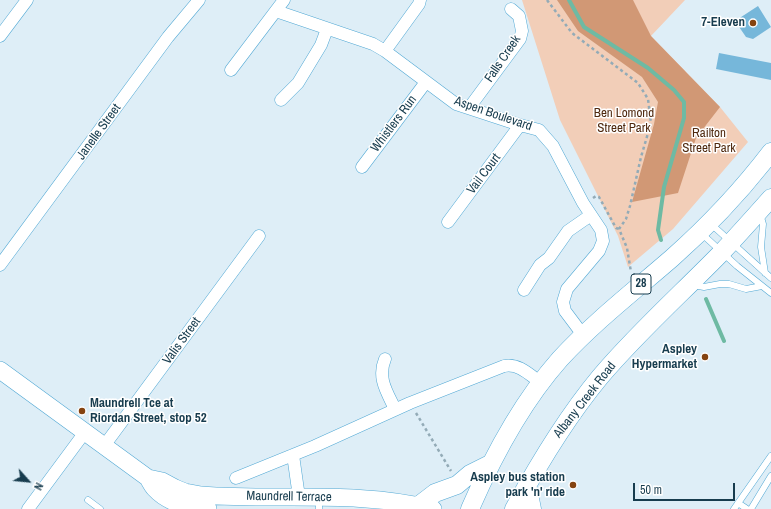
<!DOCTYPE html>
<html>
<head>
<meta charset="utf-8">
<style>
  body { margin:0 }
  #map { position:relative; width:771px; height:509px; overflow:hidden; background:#deeef7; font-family:"Archivo Narrow",sans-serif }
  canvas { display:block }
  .north { position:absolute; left:8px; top:461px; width:40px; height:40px; -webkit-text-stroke:3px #fff; paint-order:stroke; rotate:117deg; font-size:11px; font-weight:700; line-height:16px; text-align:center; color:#173c4e }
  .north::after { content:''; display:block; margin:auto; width:14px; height:18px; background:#173c4e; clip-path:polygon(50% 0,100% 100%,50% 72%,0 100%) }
  .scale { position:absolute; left:633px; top:483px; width:102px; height:18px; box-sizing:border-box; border:2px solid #173c4e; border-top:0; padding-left:5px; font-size:12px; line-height:14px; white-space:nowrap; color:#173c4e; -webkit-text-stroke:3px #fff; paint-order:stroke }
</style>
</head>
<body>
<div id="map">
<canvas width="771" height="509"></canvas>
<div class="north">N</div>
<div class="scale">50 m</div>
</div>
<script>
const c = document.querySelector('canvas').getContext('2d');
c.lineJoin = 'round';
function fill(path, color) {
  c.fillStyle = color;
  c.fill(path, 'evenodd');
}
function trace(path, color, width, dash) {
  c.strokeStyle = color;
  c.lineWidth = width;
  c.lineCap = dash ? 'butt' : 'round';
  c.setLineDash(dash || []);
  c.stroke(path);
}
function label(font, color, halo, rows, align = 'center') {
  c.font = font + ' "Archivo Narrow",sans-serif';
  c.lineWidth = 3;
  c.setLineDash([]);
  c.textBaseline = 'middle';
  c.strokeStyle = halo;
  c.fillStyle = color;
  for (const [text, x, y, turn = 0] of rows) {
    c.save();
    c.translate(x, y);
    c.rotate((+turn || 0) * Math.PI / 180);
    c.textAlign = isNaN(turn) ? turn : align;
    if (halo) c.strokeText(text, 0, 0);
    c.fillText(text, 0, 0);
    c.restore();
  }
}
fill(new Path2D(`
  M522,0H685L651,36L720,107L748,142L673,229L628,267L618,236L560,120Z`), '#f2ceb8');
fill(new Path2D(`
  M557,0H633L651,36L720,107L696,138L678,193L632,202L654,124L658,102L642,77L578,31Z`), '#d19875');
trace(new Path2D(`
  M569,0L584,27L648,68L674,90L684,102V118L664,187L658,230L661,240
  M706,299L724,341`), '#6ebaa3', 4);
fill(new Path2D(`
  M758,6L771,27L753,39L746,37L735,21Z
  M719,53L771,63V80L716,69Z`), '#76b7da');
const lane = new Path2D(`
  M760,214L763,224L761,247L765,273
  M711,224L771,278
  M701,233L737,266L771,293
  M693,285L704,287L720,284H729L746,289L762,286
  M88,500L100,509
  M738,503L747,509
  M319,509V498
  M734,509L771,456
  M751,509L771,476`);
const street = new Path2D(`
  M276,11L373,44L385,51L456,104L520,125L539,130L553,146L583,203L601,230L603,241L599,251L567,289L563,302L565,311L583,335
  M0,36L27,0
  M385,51L419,4L420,0
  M231,70L284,0
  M281,100L298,83L321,45L327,29
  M469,108L520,39L522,31L519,16L511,9
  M362,167L426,82
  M448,222L520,125
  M0,265L168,37L199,0
  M524,290L540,265L549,258L568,231L591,215
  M385,359C377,378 387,392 395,409
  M104,446L259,236
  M293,455L299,497
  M236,478L315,446L410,403L504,366C519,363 530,375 541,383
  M28,509L85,432`);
const secondary = new Path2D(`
  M0,370L148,478C150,482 152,486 155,489C168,503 190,508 208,509
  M148,478L162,481L175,488L185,492L201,495C279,501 357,490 433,509`);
const primary = new Path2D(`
  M527,484L532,509
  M418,506L435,493L457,485L470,474L490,464
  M470,509C493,456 521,403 560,359C594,322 634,291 672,258C708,226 742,190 771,152
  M514,509C539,463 566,418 600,377C638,332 682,293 722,252C739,234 755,216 771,198`);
trace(lane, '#51a8d4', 7);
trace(street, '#51a8d4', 13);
trace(secondary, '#51a8d4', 18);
trace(primary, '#51a8d4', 19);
trace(new Path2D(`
  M547,0L572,33L638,83L648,99L651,123L641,157L630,206L626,219L619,229L627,248L631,272
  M593,198L596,196L599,197L616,228L619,229
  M416,413L451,471`), '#93abb7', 2.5, [3, 3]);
trace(lane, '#fff', 6);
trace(street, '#fff', 12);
trace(secondary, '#fff', 17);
trace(primary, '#fff', 18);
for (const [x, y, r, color] of [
  [753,23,4,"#854310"],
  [705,357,4,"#854310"],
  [82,411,4,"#854310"],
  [573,485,4,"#854310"]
]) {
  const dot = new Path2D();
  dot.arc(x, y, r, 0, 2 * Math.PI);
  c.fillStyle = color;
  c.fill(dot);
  trace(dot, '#fff', 1.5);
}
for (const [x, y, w] of [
  [641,284,20]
]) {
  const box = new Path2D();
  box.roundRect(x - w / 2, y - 10, w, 20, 3);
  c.fillStyle = '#fff';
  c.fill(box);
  trace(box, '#173c4e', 1);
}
label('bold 12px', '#173c4e', null, [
  ["28",641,284]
]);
label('bold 13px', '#173c4e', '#fff', [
  ["7-Eleven",745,23],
  ["Aspley",697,350],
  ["Hypermarket",697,365],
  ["Maundrell Tce at",90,404,"left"],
  ["Riordan Street, stop 52",90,419,"left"],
  ["Aspley bus station",565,478],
  ["park 'n' ride",565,493]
], 'right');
label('13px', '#173c4e', '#fff', [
  ["Falls Creek",503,59,-56],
  ["Aspen Boulevard",493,114,19],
  ["Whistlers Run",394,124,-53],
  ["Janelle Street",99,132,-54],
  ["Vail Court",484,174,-53],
  ["Valis Street",182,341,-54],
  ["Albany Creek Road",585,400,-52],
  ["Maundrell Terrace",289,497,1]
]);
label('13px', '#4f290f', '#fff', [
  ["Ben Lomond",624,114],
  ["Street Park",624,129],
  ["Railton",709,134],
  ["Street Park",709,149]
]);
</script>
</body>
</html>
